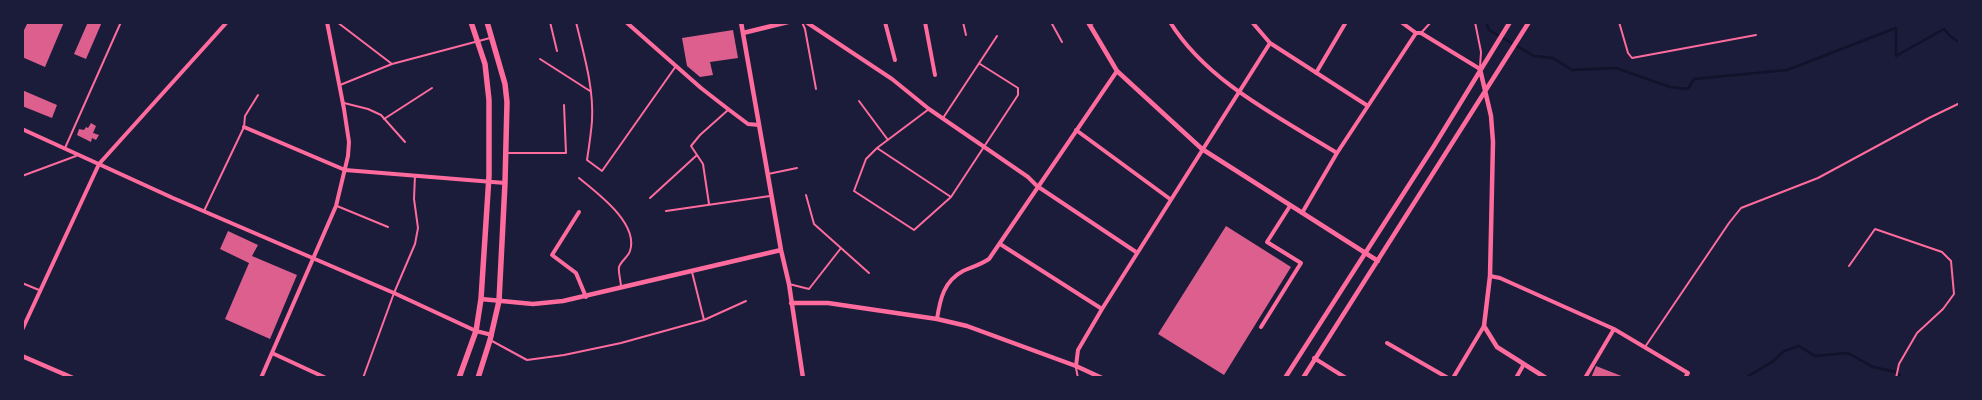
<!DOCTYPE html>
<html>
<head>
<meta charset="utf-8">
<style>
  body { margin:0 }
  #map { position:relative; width:1982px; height:400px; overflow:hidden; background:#1b1b3a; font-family:Mulish,sans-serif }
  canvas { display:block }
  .frame { position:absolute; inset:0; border:24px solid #1b1b3a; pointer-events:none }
</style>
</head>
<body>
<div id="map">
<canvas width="1982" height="400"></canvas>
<div class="frame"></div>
</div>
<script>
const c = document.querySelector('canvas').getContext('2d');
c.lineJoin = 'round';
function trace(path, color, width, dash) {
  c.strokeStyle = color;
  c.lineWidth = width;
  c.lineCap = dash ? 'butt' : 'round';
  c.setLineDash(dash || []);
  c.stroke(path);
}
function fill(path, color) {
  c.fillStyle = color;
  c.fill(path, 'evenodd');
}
trace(new Path2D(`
  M1486,22L1489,30L1534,56L1553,58L1572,70L1616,68L1670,87L1688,89L1694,79L1787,70L1896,28V56L1944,29L1950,36L1960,43
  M1745,378L1772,362L1784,351L1799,346L1815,356L1848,353L1873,367L1896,372L1902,378`), '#12122b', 2.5);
fill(new Path2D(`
  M28,22H64L45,67L22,57V34Z
  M88,22H102L86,59L74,54Z
  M733,30L738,58L710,62L713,75L700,77L687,66L682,38Z
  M22,90L57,105L52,118L22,106Z
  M91,123L96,126L93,133L99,135L96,140L92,138L91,142L77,135L79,129L84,130L86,127L88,128Z
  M1226,226L1291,267L1224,375L1158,334Z
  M228,231L258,245L252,256L297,275L270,339L225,319L249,263L220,249Z
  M1596,366L1624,377V378H1591Z`), '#dd5f8e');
trace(new Path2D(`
  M337,22L392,64
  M550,22L557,51
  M576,22C584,55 594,88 592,121C591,134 589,147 587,160L602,171L676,66
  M802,22L805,29L816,89
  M963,22L966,35
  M1051,22L1062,42
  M1475,22L1481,52L1480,67
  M1619,22L1628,53L1632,58L1756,35
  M1421,33L1431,22
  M540,59L590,91
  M340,85L392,64L490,38
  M859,101L888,140
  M344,103L368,109L381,115L405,142
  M929,109L877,148L866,159L854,191L914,230L951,197L1018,95V88L980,64
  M943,118L997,36
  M384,119L432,88
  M65,148L121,22
  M877,148L951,197
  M508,153H566L564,105
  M768,174L797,168
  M22,176L76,156
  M579,178C597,193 639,223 630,251C628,257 621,261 619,267C618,272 621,281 621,287
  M806,195L814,224L869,273
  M650,198L697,155
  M709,204L703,164L691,146L700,135L728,110
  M337,206L388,227
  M204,211L244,127L245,116L258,95
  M666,211L770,196
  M1849,266L1875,229L1942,252L1951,261L1954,294L1943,309L1917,333L1899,364L1896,378
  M692,272L704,320
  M22,283L39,290
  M789,284L809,289L841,248
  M492,341L527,360L564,355L621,343L704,320L746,301
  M1645,347L1729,223L1741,208L1818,178L1929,118L1960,103
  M1076,368L1078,378
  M363,378L394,293L415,244L418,228L414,199L415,175`), '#ff6b9d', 2);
trace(new Path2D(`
  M626,22L701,88L728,109L748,124L759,125
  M806,22L892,79L929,109L1028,177L1037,186L1136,252
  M885,22L895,60
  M925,22L935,75
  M1170,22C1207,82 1279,117 1337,153
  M1252,22L1270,43L1368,106
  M1401,22L1416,33H1421L1480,69
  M1089,24L1094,22
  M1316,73L1346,22
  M244,127L345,170L505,183
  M22,129L173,198L394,293L476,331L492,335
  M1076,130L1170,199
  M579,212L552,255L576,273L586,297
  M1302,213L1337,153L1416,33
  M1000,244L1102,309
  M1490,276L1500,278L1614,329L1688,373L1685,378
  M937,319C940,299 944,281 963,271C972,267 980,265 989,259L1117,71
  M1261,327L1301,263L1267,242L1290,206
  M22,330L99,164L227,22
  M1387,343L1448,378
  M272,353L326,378
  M1314,358L1346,378
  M1076,366L1078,350L1102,309L1270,43
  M261,378L336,206L348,156L349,142L344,109L327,22
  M1453,378L1484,326
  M1516,378L1524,364
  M1585,378L1614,329`), '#ff6b9d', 4);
trace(new Path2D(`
  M741,22L781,250L789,284L803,378
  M1088,22L1117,71L1202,149L1378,261
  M743,33L788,22
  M1480,69L1491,116L1493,142L1490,276L1484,326L1497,347L1546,378
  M481,299L533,304L563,301L781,250
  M791,303H828L937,319L967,326L1076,366L1102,378
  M22,356L73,378
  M1285,378L1434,146L1510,22
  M1303,378L1529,22`), '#ff6b9d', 4.5);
trace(new Path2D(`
  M459,378L476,331L481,299L489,176V100L485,64L471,22
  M478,378L490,340L499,301L505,183L507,102L505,84L487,22`), '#ff6b9d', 5.5);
</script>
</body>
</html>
